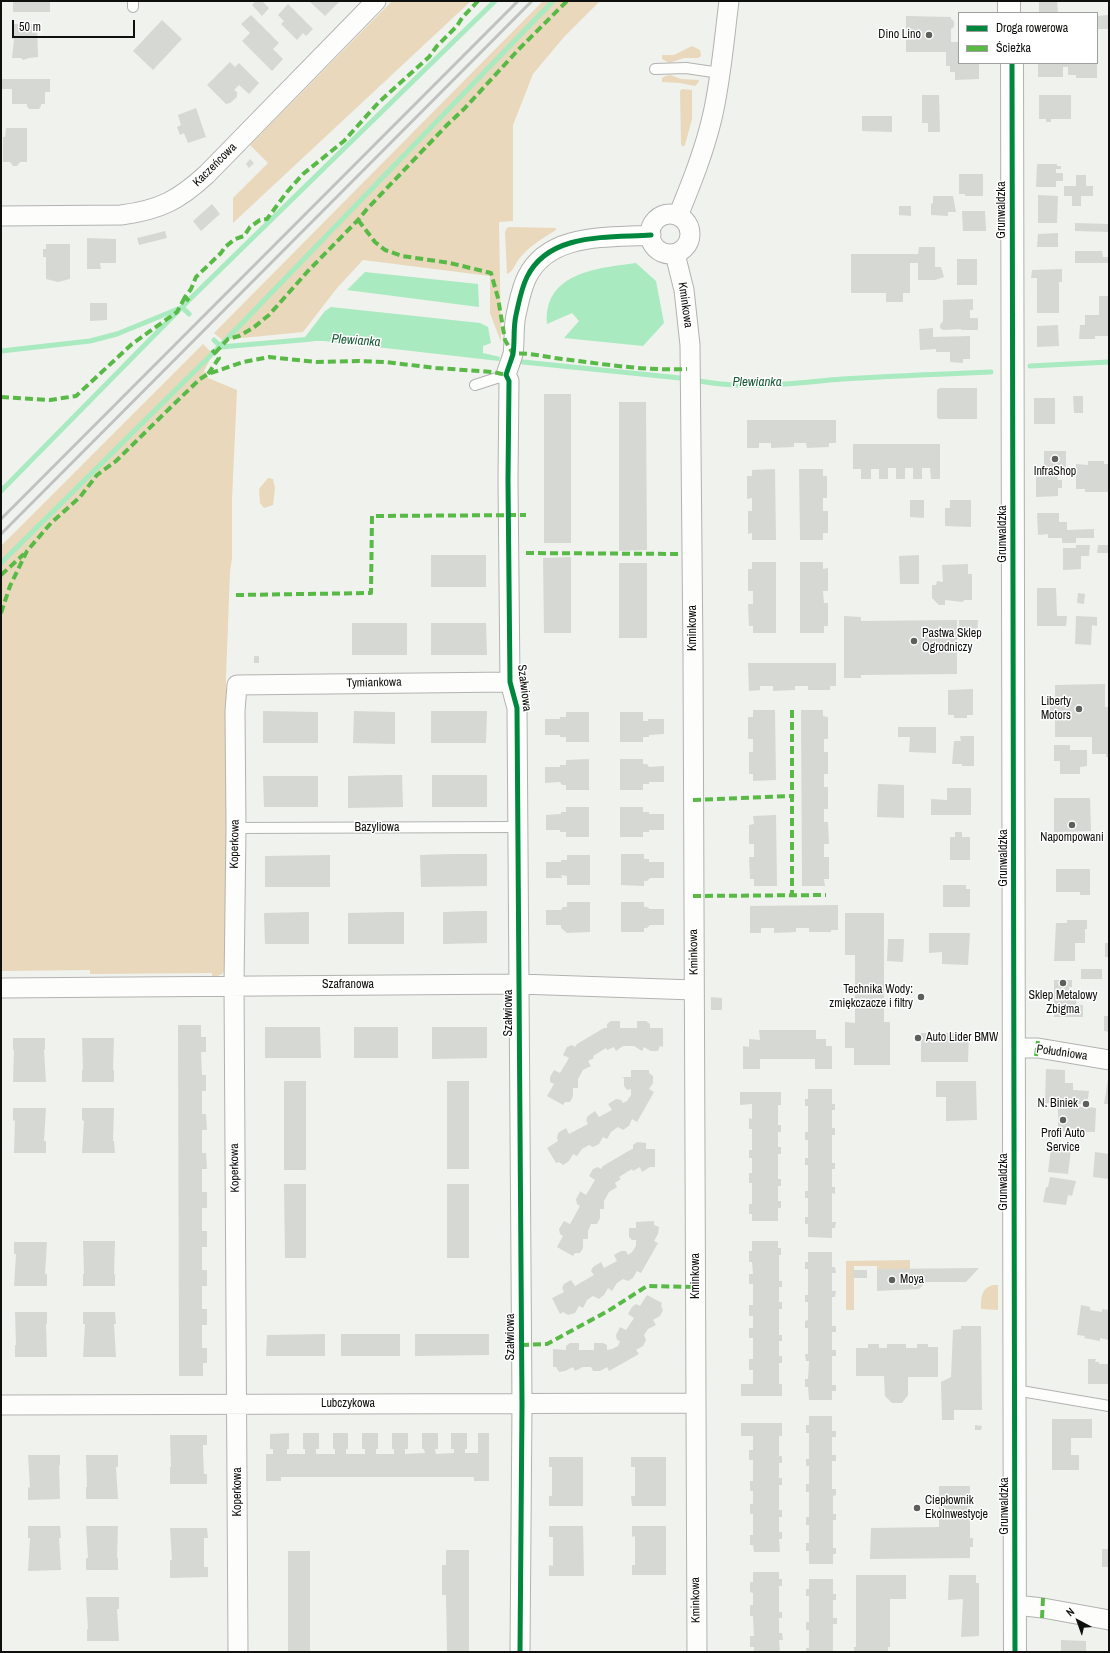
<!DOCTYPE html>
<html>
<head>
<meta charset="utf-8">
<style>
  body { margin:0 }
  #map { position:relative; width:1110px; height:1653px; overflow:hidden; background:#f0f2ed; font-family:"Archivo Narrow",sans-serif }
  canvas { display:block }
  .frame { position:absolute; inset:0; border:2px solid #0f0f0d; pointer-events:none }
  .legend { position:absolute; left:958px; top:12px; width:140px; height:52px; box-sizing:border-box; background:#fff; border:1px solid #9f9f9e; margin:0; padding:5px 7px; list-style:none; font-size:12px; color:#0f0f0d }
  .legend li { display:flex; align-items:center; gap:8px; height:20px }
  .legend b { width:20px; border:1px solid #9f9f9e }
  .north { position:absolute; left:1058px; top:1601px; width:40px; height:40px; -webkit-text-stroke:3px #fff; paint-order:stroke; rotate:319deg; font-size:11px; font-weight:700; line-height:16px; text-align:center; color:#0f0f0d }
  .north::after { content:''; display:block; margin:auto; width:14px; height:18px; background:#0f0f0d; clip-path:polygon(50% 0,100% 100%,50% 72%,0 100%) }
  .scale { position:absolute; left:12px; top:20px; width:123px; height:18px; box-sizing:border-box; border:2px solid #0f0f0d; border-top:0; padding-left:5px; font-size:12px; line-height:14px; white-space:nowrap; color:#0f0f0d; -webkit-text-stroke:3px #fff; paint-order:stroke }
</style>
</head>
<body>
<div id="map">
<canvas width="1110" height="1653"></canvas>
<div class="frame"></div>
<ul class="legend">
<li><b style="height:5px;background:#00873e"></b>Droga rowerowa</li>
<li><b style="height:5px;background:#58b947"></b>Ścieżka</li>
</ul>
<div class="north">N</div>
<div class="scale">50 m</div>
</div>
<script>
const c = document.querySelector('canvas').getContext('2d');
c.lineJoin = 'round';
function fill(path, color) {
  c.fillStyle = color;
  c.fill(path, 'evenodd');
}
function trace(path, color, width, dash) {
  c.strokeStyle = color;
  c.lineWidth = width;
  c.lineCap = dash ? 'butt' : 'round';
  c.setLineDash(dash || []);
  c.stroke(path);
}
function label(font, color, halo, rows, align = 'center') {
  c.font = font + ' "Archivo Narrow",sans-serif';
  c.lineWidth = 3;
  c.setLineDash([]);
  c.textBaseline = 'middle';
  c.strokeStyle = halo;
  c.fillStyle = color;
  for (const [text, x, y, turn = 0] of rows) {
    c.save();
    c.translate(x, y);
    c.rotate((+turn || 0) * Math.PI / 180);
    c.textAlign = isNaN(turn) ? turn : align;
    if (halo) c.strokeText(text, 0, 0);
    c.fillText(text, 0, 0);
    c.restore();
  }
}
fill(new Path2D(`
  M392,1H471L233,223V198L268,163L250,145Z
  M543,1H600L564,37L533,74L513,125V221L499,222L501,342L490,313V276L363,260L337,288L303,332L222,340L214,333Z
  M692,46L700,50L701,56L698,58H684L669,63L662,59V55H674Z
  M670,75L681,79L699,80L698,83L695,86L680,83L662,82V78L666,76Z
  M682,89L692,90V119L685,145L683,147L681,144L680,91Z
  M509,227L556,228V230C542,239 529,246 519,259C515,264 513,272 507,274L505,232L507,228Z
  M203,344L213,354L204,371L208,378L237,390L232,499V558L230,572L226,676L227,863L226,968L222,974L212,978V973L90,974V970L1,971V546Z
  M268,478L273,479L275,488L273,505L264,508L260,503L259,489Z
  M910,1260V1269H877V1266H854V1310H846V1261Z
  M993,1285H998V1310L981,1309C981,1298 981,1288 993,1285Z`), '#e9d8bb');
fill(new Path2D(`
  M636,263L656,281L664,323L643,346L564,338L579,321L572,313L547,324C543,272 599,268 636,263Z
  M365,272L478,284L479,307L347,290Z
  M331,307L480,323L488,327L491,343L483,346V353L500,357L499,361L324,341H305V337L325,311Z`), '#a9eac0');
trace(new Path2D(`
  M214,340L221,347L312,339
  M1,351L90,341L117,334L178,309L183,308L189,314
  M523,362L690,379C740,391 792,383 842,379C892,376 941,374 991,372
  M1030,366L1109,362
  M1,491L188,301L495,1
  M1,563L220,346L553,1`), '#a9eac0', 5);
fill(new Path2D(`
  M13,1H50V12H13Z
  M256,1H262L269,8L262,16L252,5Z
  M309,1H340L325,16Z
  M1057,1L1058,13H1039V2Z
  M288,4L313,29L306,36L303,33L297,40L281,24L284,21L278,15Z
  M251,15L279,43L273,49L283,59L272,71L242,41L250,33L241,24Z
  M1108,15L1109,29H1097V16Z
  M906,16L951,17V19L954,21V27L951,29V42H959V63H979V79L955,80V72H950V66H946V52H906Z
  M162,20L182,39L153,70L133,51Z
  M12,24H37L38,57L29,58L23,60L21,58H12L14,39H12Z
  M230,62L235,67L239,63L259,83L249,94L239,85L234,90L237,92V97L230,103L226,104L207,85Z
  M1038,63H1097V78H1076V75H1068V67H1063V77H1038Z
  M2,79H50V92H45V104H41V106L39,109H29L27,106V104H12V89H2Z
  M922,95H939L940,132H928V123H922Z
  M1039,95H1071V119H1051V122H1046V119H1039Z
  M196,108L206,137L188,143L184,133L180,135L177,127L181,125L178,115Z
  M862,116H892V132L862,131Z
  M6,128H27V162H20L17,166H13L10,162H3V137H5Z
  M250,159L254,163L249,168L246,164Z
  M1037,164H1057V166H1061V169H1056V173H1063V181H1056V187H1036Z
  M959,174H983V196H965V194H959Z
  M1076,175H1086V186H1093V196H1081V206H1072V196H1064V186H1076Z
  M1038,195L1058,196L1057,223H1038Z
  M933,196H953L956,212H948V216L931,215V204L933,203Z
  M212,204L220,214L201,231L193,221Z
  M899,206H911V216L899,215Z
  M962,211H985L986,231H963Z
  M1075,223L1109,224V232L1075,231Z
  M165,231L167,238L139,245L137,238Z
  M1058,233V247H1037L1038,234Z
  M87,238L116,239V263H100L101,269H87Z
  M46,244H70V279L58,282L46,279V257H43V249H46Z
  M919,247H935V267H941L944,277L935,280H918V263H910V293H903V302H886V293H851V254H918Z
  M1075,251H1102L1103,257H1108V263H1075Z
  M957,259H977V285H957Z
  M1062,269V282H1059V313H1037V278H1031L1032,270Z
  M1099,296H1109V336H1095V339H1079L1080,325H1085V315H1099Z
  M973,299V310H970V318H978V330H961V329L943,330L940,328V325L943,321V300Z
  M90,303H107V320L90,321Z
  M1058,325L1059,346L1037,347V326Z
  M933,328V337L970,336V359H963V363L950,362V352H936V349L920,350L919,329Z
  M940,388H977V419H939L937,417V390Z
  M544,394H571V543H544Z
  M1073,396H1083V413H1074Z
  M1034,398H1055V424H1034Z
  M619,402H646L647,550L619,551Z
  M747,420H836V443H829V447L807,448L806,443H794V447L771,448V443H759V448H747Z
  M853,444H940V479H931L930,468H922V479H913V468H905V479H896V468H888V479H879V469H871V479H861V469H853Z
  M1044,451H1066V467H1044Z
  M1088,461H1104V464H1109L1108,492H1085V489H1076V464L1088,465Z
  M775,469L776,540H752V533L748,534V511H752V498L747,499V476H752V470Z
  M799,469H823V476H827V498H823V511H828V533H823V540H800Z
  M1057,472L1058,480H1062V488H1058V496L1036,497V473Z
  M910,500H924V518L910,517Z
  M950,500H971V527L945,526V508H950Z
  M1037,513H1059V522H1067V530L1094,529V538H1076V543H1062V538H1048V534L1038,535Z
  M1076,545H1090L1089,556H1081V569L1063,570V548H1076Z
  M1098,545H1109V553H1097Z
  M431,555H486V587H431Z
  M919,555V584H900L899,556Z
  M571,557V633H544L543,558Z
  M752,562H776V633H753V626H749L748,604H753V591H748V569H752Z
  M800,562H823V569L828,568V591H823L824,603H828V626H824V633H800Z
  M619,563H647V638H619Z
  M968,564V574H972V600H964L963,602L945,600V605H939L932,598V585H936L937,581L943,582L942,565Z
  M1037,588H1056L1057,616H1067L1066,626H1037Z
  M1078,593L1085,594L1084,604L1077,603Z
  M844,616L861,617V621L957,620V674L861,675V678H844Z
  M1076,616L1097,617V626L1092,625L1091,645L1075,644Z
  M959,620H978L977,633L970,634V638H959Z
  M352,623H407V655H352Z
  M431,623H486L487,655H431Z
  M254,656H259V663H254Z
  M748,663H836V686H830V690H808V686H795V690L773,691V686H760V690L749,691Z
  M1105,684V707H1109V757H1106V754H1092V737H1055V719H1050V704H1055V685Z
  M973,689V715H967V718H954V715H948V690Z
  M753,710H775L776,780L753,781V774H749V752H753V739H748V717H753Z
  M801,710H823V716L828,717V739H824V752H828V774H824V787H828V809H824V822H828L829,844H824V857H829V879H824L825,886H802Z
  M263,711L318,712V743H263Z
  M354,711L395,712V744L353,743Z
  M431,711H487L486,743H431Z
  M566,712H589V742H566V737H560V735H545V719H560V717H566Z
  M620,712H643V721H648V719H664V734L649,735V737H643V742H620Z
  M898,727H936V753L909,752L910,737H898Z
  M960,736H974V766H962V764H952L954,741H961Z
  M1054,745H1070V750H1087V766L1080,767V774H1060V761H1054Z
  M589,759V790H566V785H562L560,782L545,783V767H560V765H566V760Z
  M620,759H643V764H647L649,767L664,766V782H649V784H643V790H620Z
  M389,775H402L403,807L348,808V776Z
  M432,775H487V807H432Z
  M263,776H318V807H264Z
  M878,784L904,785V818L877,817Z
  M947,788H971V815H931V799L947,800Z
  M1054,798H1090L1091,831L1054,832Z
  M566,807H589V837H566V832H560V830H546V815L561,814V812H566Z
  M620,807H643V812H649V814H664V830H649V832H643V837H620Z
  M776,815L777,886H754V879H750L749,857H754V844H749V825L754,824L753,816Z
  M955,832H962V837H970V860H950V837H955Z
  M453,854H487V886L421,887L420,855Z
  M621,854H644V859H649V862H664V878H650L647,881H644V886L621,885Z
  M330,855V887H265V856Z
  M567,855H590V885H567V876L561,875L562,878H546V862H561V860H567Z
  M1056,869H1090V895H1080V892H1056Z
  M943,885H966V889H970V907H943Z
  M567,902H590V932L567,933L561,928V925H546V910H561L563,907H567Z
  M621,902H644V907H647L650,909H664V925H650L647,928H644V932H621Z
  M838,905V930H831V932H809V928H796V932L774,933V928H761V933H750V906Z
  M476,911H487V943L443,944V912Z
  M309,912V944H265L264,913Z
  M393,912H404V944H348V913Z
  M845,913H884V1022H890V1065H854V1048H845V1022L855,1023V955H845Z
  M1067,920H1087V929H1085V943H1075V961H1054L1056,923H1067Z
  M929,933H970L968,965L942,964V952L929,953Z
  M888,939H904L903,962L887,961Z
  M1105,943H1109V957H1105Z
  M1081,969H1102V979H1081Z
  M1054,980H1072V987H1069V992H1077L1076,1005H1083V1017H1054Z
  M711,997L722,998V1010H711Z
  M1104,1016H1109V1032L1104,1031Z
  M611,1021H620V1028H637V1021H646L650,1024V1028H663V1047L660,1046L658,1051H651L644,1047L642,1051L634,1046H623L616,1051L614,1047L607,1050L606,1048L593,1056L594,1058L588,1061L591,1066L583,1070L578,1079V1088H573V1096L570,1102H565L563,1105L547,1096L554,1084L550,1082V1077L554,1070L560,1073L569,1058L563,1055L567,1047L572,1045L575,1047L577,1044L604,1028H607V1024Z
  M178,1025H201V1037H206V1052H201L202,1075H206V1091H202V1114H206L207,1130H202V1153H206L207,1169H202V1192H207V1208H202V1231H207V1247H202V1270H207V1286H202V1309H207V1325H202V1348H207V1363H203V1376H179Z
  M265,1027H320L321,1058H265Z
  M354,1027H398V1058H354Z
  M432,1027H487V1058L432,1059Z
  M759,1030H816V1039H826V1046H832V1069H815V1059H760V1069H743V1046L749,1047V1039L760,1040Z
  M921,1033H969L968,1062H921Z
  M13,1038H45V1050H44L46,1082H13L14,1050H13Z
  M82,1038H114L113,1070H114V1082H82V1070H83Z
  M1046,1069L1065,1070V1083H1073V1090L1089,1091L1087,1107L1096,1108L1095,1132L1058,1131V1106L1082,1107V1104L1045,1103Z
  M631,1070H649V1073L653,1076V1083L649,1089L654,1092L637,1122L632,1119L629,1126L623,1130L618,1127L611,1132L607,1139L603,1137L599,1144L593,1147L589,1145L582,1149L577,1156L573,1154L569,1161L563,1165L559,1162L556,1163L547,1148L558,1141L557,1138L558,1133L566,1128L569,1134L588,1124L586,1120L588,1116L595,1111L599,1117L612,1110L608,1104L616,1099L621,1100L623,1103L627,1101L631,1095V1089L627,1090L624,1086V1078L621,1077H631Z
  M1108,1079H1109V1104H1104Z
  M284,1081H306V1170H284Z
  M447,1081H469V1169H447Z
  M936,1081H976L977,1120L946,1121V1097H936Z
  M808,1089H832V1104H835V1110H832V1128H835V1135H832V1163H835V1169H832V1187H835V1194L832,1193V1222H836L835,1228H832V1238L808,1237V1224H805V1217H808V1198H805V1191H808V1165H805V1158H808V1140H805V1132H808V1106H805V1099H808Z
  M740,1092H781V1105H778V1125H781V1132H778V1147H781V1154H778V1179H781V1186H778V1201H781V1208H778V1221H752V1214H749V1204H752V1183H749V1173H752V1158H749V1150H752V1129H749V1118L752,1119V1104L740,1105Z
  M13,1108H46L44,1141H46V1153H14L15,1120L13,1121Z
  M82,1108H114L113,1141H114L115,1153H82L84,1121L82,1120Z
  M637,1142L646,1143V1149H655V1167H650L642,1172L640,1167L633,1171L632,1169L619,1177L621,1179L615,1183L617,1187L609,1192L604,1201V1209H600V1218L597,1224H591L588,1231V1239H583V1248L580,1253H575L573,1256L557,1247L563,1236L560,1234L559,1229L564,1221L570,1224L580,1206L577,1204L576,1199L580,1192V1191L586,1195L595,1180L589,1176L593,1169L598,1167L601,1169L603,1166L630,1150L633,1149V1145Z
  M1051,1148L1071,1150L1068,1174L1048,1172Z
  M1095,1152L1109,1154V1179L1093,1177Z
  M1050,1177L1076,1181L1072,1196L1068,1195L1066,1205L1043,1202L1046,1187H1048Z
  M284,1184H306V1258H285Z
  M447,1184H469V1258H447Z
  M654,1221V1225L659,1227L658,1234L654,1241L658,1243L641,1273L637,1271L633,1278L628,1281L623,1279L617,1283L612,1291L608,1288L604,1295L599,1299L593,1296L587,1300L583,1308L579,1306L575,1313L568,1315L563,1312L560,1314L552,1298L564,1292L562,1288L564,1284L571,1280L575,1286L594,1275L591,1271L593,1267L601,1262L604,1268L617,1261L614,1255L621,1251H626L628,1255L632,1252L636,1246V1240H632L629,1237V1228H636V1222Z
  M83,1241H115L114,1274H115V1286H83V1274H84Z
  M752,1241H778V1248H781V1255H779V1281H782V1287H779V1302H782V1309H779V1335H782V1341H779V1356H782V1363H779V1384H782V1396H741V1384H753V1370H749V1359H753V1338H749V1328H753V1316H749V1305H753V1284H749V1274H753L752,1262H749V1251H752Z
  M14,1242H47L45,1274H47V1286H14L16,1254H14Z
  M808,1252H832V1267H835L836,1273H832V1291H836L835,1297H832V1326H836V1332H832V1350H836V1356H832V1385H836V1391H832V1400H809L808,1387H805V1379H808L809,1361H806L805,1354H808V1328H805V1321L808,1320V1302H805V1295H808V1269H805V1262H808Z
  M979,1268L966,1282H926L919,1289L877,1291V1269Z
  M853,1270H867V1278H853Z
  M647,1295L662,1303L661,1306L663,1310L660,1316L653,1320L656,1325L648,1329L644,1335L646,1340L643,1346L636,1350L639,1354L609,1371L607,1367L600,1371H593L591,1367H583L575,1371L573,1367L565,1371L559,1372L556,1367H553V1349L566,1350V1346L570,1343H579V1350H594V1343H603L607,1345V1350L612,1349L618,1346L620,1341L617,1340L616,1335L620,1327L626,1330L634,1318L628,1314L632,1307L636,1304L640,1306Z
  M1081,1305L1090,1307V1310L1102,1312V1309L1109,1310V1340L1100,1338V1341L1084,1338L1085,1336L1077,1335Z
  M15,1312H47V1324H46L47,1357H15V1345H16Z
  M83,1312H115L116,1324H114L116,1357H83L85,1324H83Z
  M961,1326H981L982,1410H954V1420H942L941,1382L951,1377L953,1330L961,1329Z
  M325,1334V1356H266L267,1335Z
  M341,1334H400V1356H341Z
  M415,1334H489V1355L415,1356Z
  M868,1344H879V1348H887V1344H906V1348H917V1344H928V1347H938V1377H908V1395L902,1403H892L885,1396L884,1376H856V1348H868Z
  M1088,1359H1096L1095,1362H1099V1364H1109V1384H1088Z
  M809,1416H832V1431H836V1437H832V1455H836V1461H832V1489H836V1495L833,1496V1514H836V1520H833V1548H836V1554H833V1564H809V1551H806V1543H809V1525H806V1517H809V1492H806V1484H809V1466H806V1459H809V1433H806V1425H809Z
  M1052,1419H1092V1438H1071V1455H1079V1470H1052Z
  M741,1423H782V1436H779V1456H782V1463H779V1478H782V1485H779V1510H782V1517H779V1532H782V1539H779L780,1552H754L753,1545H750V1535H753V1514H750V1504H753V1491H750V1481H753V1460H749V1450H753V1436H741Z
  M975,1425L982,1426L981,1430H975Z
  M289,1433V1449H287V1454H305V1449H303V1433H319V1449H316V1454H335V1449H333V1433H348V1449H346V1454H365V1449H362V1433H378V1449H376V1454H394V1449H392V1433H408V1449H405V1454L425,1453L424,1449H422V1433H438V1449H435L436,1454L454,1453V1449H451V1433H467V1449H465V1453H478V1433H489V1481H474V1477H281V1481H266V1454H273V1449H270V1434Z
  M170,1435H207V1445H203V1453L204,1474H207V1484H170V1467H171Z
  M28,1455H60V1466L59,1465L60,1499L28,1500V1487L30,1488Z
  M86,1455H118V1467H116L118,1499H86V1487H87Z
  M549,1457H583V1506H549V1496H552V1467H549Z
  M631,1457H666V1506H632L631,1496H635V1467H631Z
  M939,1486H970V1538H973V1547H970V1558L870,1559L871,1528L939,1527Z
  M28,1526H60L61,1538H59L61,1570L28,1571L30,1538H28Z
  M86,1526H118L117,1558H118V1570H86V1558H88Z
  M549,1526H583L584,1576H549V1565L553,1566V1537H549Z
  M632,1526H666V1575H632V1565H635V1536L632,1537Z
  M170,1528H207L208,1538H204V1567H208V1577L170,1578V1560H172Z
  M1102,1549H1109V1567H1102Z
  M446,1550H469V1652H447L446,1595H442V1565H446Z
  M288,1551H310V1652H288Z
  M753,1572H779V1579H782V1586H779V1612H782V1618H779V1633H782L783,1640H779L780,1652H754V1647H750V1636H754L753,1616H750V1605H753V1593L750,1592V1582H753Z
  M856,1575H906V1599H890V1647H888V1652H854V1647H856Z
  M949,1575H976V1583H979V1636L961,1637L963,1599L948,1600Z
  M809,1579H833V1594H836V1600H833V1618H837V1624H833V1652H806V1648H809V1630H806V1622H809V1596H806V1589H809Z
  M86,1597H119V1609H117L119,1641H87V1629H88Z
  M1061,1640L1086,1641V1652H1061Z`), '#d6d8d4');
const service = new Path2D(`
  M133,1V7
  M655,69L686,68L720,73
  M475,385L506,375
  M236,828L518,827
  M1015,1390L1109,1406`);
const minor = new Path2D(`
  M650 234a20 20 0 1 1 40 0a20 20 0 1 1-40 0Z
  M1,216L121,215C160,210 179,200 207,174L376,1
  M678,216C691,184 704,152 712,118C721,80 724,40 729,1
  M675,254L684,290L690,345L693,655L697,1652
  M1,988L519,984L694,990
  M1014,1048H1038L1109,1060
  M1,1405L696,1403
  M1015,1605L1043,1608L1109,1620
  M238,1652L234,985L236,828L235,711L237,685L510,682
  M520,1652L522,1405L517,708L510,682L508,480L509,381L506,375C508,368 511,361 513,354C515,341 513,328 516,315C519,302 521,289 527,277C549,232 609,238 651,235`);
const tertiary = new Path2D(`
  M1009,1V13
  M1012,63L1015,1652`);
trace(service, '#b2b3b0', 12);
trace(minor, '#b2b3b0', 21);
trace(tertiary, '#b2b3b0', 24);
trace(service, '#fdfdfc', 10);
trace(minor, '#fdfdfc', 19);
trace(tertiary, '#fdfdfc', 22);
trace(new Path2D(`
  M1,519L518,1
  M1,534L532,1`), '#c1c2c0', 3);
trace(new Path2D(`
  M358,220L375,242L385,250L402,256L450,263L491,273L498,298L505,340L513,354C529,352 545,357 562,359C603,364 645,371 687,369
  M189,301L185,297L191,289L196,277L221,253L225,247L235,239L244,236L250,227L260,220L267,219L287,192L303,174L344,141L379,102L429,57L437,46L457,26L462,18L478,1
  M215,353L228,339L239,336L253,328L269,315L308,271L358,220L367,209L447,125L464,109L519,49L567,1
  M208,374L219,358L212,350
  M1,397L50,400L76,396L132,344L177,312L185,297
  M526,553L678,554
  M1,575L24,554
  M236,595L371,593L372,516L526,515
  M1,613L10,586L27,551L51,523L80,497L97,475L116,461L174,404L200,379L208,374L243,362L269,357L317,362L358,361L385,362L436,368L493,372L506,375
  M792,710V895
  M693,800L792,796
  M693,896L826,895
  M1036,1056L1038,1041
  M521,1345L547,1344L608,1311L647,1286L696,1287
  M1042,1618L1043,1598`), '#58b947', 4, [8, 4]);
trace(new Path2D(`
  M1012,63L1015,1652
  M520,1652L522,1405L517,708L510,682L508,480L509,381L506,375C508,368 511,361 513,354C515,341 513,328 516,315C519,302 521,289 527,277C549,232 609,238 651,235`), '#00873e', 5);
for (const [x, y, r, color] of [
  [929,35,4,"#5e5e5b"],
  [1055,459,4,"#5e5e5b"],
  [914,641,4,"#5e5e5b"],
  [1079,709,4,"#5e5e5b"],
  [1072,825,4,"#5e5e5b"],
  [1063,983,4,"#5e5e5b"],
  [921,997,4,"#5e5e5b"],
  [918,1038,4,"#5e5e5b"],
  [1086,1104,4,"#5e5e5b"],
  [1063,1120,4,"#5e5e5b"],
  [892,1280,4,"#5e5e5b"],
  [917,1508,4,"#5e5e5b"]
]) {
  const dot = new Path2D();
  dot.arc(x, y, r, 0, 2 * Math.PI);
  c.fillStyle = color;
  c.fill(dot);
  trace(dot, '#fff', 1.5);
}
label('12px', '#0f0f0d', '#fff', [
  ["Dino Lino",921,35],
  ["InfraShop",1055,472,"center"],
  ["Pastwa Sklep",922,634,"left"],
  ["Ogrodniczy",922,648,"left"],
  ["Liberty",1071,702],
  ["Motors",1071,716],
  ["Napompowani",1072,838,"center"],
  ["Technika Wody:",913,990],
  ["zmiękczacze i filtry",913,1004],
  ["Sklep Metalowy",1063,996,"center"],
  ["Zbigma",1063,1010,"center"],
  ["Auto Lider BMW",926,1038,"left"],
  ["N. Biniek",1078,1104],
  ["Profi Auto",1063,1134,"center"],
  ["Service",1063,1148,"center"],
  ["Moya",900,1280,"left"],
  ["Ciepłownik",925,1501,"left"],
  ["EkoInwestycje",925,1515,"left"]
], 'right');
label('12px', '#0f0f0d', '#fff', [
  ["Kaczeńcowa",215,165,-45],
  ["Grunwaldzka",1002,210,-90],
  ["Kminkowa",685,305,82],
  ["Grunwaldzka",1003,534,-90],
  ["Kminkowa",693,628,-90],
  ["Tymiankowa",374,683,-1],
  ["Szałwiowa",524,688,83],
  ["Bazyliowa",377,828],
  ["Koperkowa",235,844,-89],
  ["Grunwaldzka",1004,858,-90],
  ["Kminkowa",694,952,-91],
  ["Szafranowa",348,985],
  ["Szałwiowa",509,1013,-90],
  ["Południowa",1062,1053,8],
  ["Koperkowa",235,1168,-91],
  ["Grunwaldzka",1004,1182,-90],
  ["Kminkowa",696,1276,-90],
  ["Szałwiowa",511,1337,-90],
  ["Lubczykowa",348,1404],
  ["Koperkowa",238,1492,-90],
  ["Grunwaldzka",1005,1506,-90],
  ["Kminkowa",696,1600,-91]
]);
label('italic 13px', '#155935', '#fff', [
  ["Plewianka",356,341,4],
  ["Plewianka",757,383]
]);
</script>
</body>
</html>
